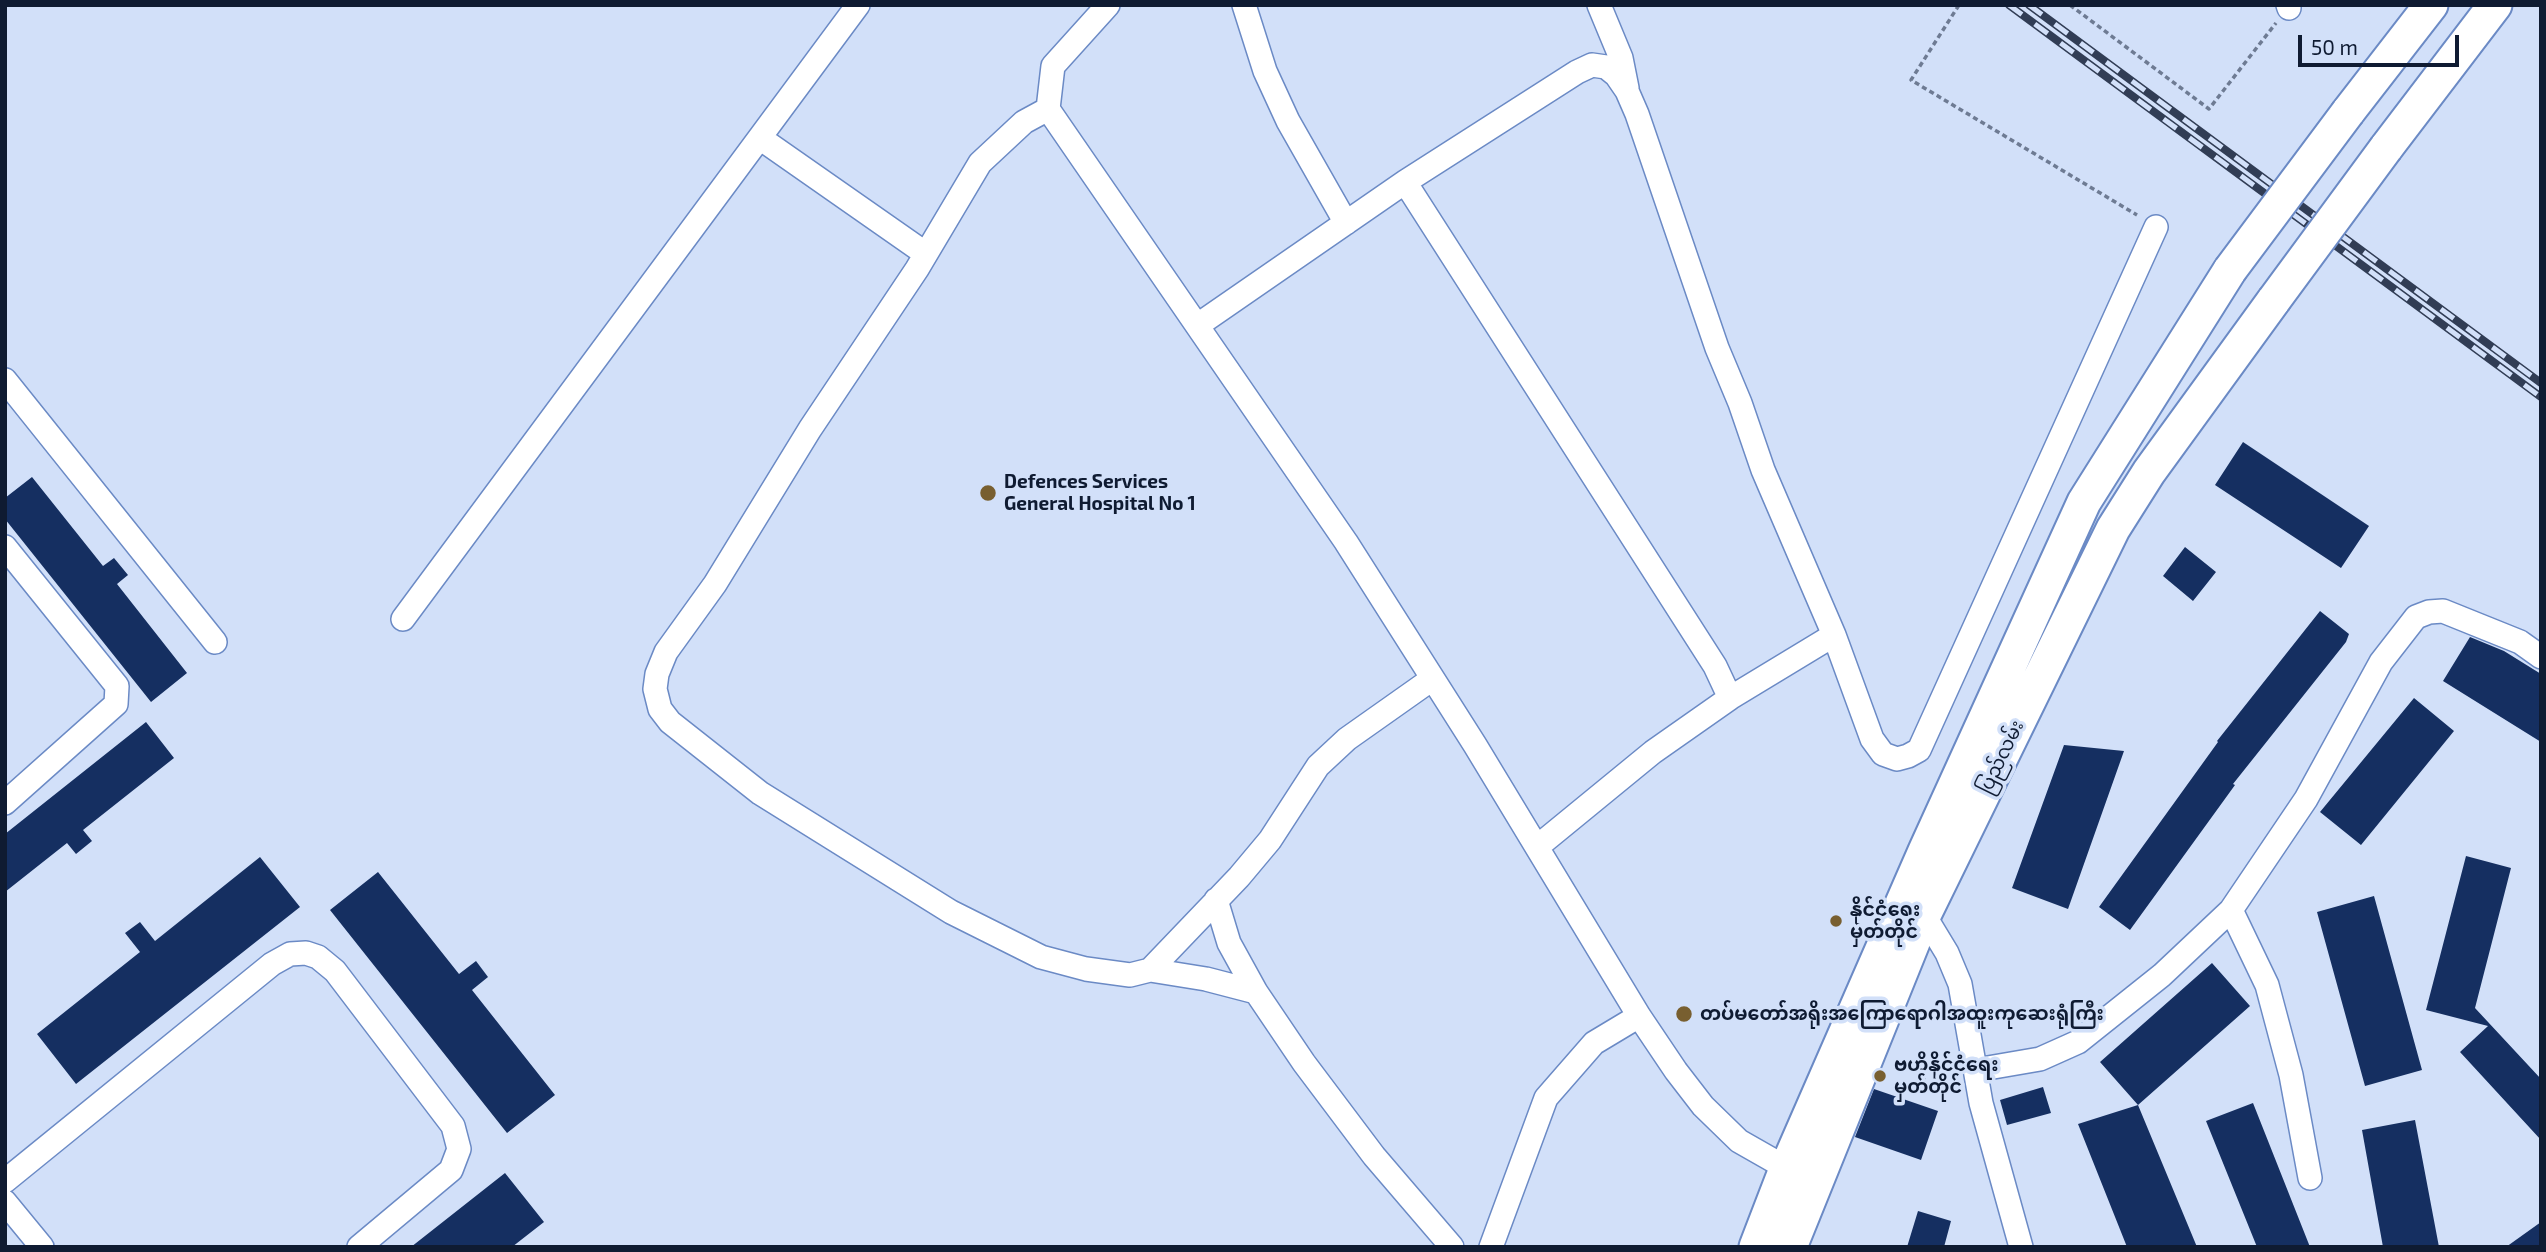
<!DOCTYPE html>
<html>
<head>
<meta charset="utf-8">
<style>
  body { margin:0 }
  #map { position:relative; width:2546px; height:1252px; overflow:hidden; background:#d2e0f9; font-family:"Exo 2",sans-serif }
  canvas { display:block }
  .frame { position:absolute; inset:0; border:7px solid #0f1b32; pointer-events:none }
  .scale { position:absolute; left:2298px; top:35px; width:161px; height:32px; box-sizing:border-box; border:4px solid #0f1b32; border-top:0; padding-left:9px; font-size:21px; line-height:24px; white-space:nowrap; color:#0f1b32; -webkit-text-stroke:5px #d2e0f9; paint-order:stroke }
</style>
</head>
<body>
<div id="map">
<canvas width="2546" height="1252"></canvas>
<div class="frame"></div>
<div class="scale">50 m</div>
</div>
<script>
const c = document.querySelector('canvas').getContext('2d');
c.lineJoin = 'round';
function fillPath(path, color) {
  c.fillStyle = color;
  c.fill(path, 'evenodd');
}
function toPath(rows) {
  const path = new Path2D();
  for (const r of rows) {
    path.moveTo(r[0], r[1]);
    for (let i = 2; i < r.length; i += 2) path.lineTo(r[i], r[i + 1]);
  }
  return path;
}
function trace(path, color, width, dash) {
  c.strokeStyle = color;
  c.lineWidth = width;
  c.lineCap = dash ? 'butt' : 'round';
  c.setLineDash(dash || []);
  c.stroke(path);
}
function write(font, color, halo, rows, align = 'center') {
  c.font = font + ' "Exo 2","Noto Sans Myanmar",sans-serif';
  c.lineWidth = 7;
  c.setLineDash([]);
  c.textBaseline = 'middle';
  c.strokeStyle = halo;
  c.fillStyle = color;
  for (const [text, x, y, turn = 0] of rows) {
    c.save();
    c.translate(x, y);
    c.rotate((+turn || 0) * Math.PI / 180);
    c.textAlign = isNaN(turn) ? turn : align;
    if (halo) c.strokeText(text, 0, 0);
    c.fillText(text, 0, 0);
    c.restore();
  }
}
const building = toPath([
  [2243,442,2369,526,2341,568,2215,485],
  [32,477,103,566,114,558,128,575,117,584,187,673,151,702,5,519,5,498],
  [2185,547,2216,572,2193,601,2163,576],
  [2320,611,2349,634,2346,642,2233,784,2235,785,2130,930,2099,907,2218,742,2217,741],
  [2470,637,2504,651,2541,674,2541,742,2443,681],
  [2414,698,2454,731,2361,845,2320,812],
  [146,722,174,758,83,830,92,841,76,854,67,843,5,892,5,834],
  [2064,745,2124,751,2068,909,2012,888],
  [2466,856,2511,868,2475,1008,2541,1079,2541,1140,2460,1052,2488,1026,2426,1010],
  [260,857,300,907,76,1084,37,1034,140,952,125,933,140,922,155,941],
  [378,872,459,974,476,961,488,977,472,990,555,1095,507,1133,330,910],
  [2374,896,2422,1070,2365,1086,2317,912],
  [2212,963,2250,1006,2138,1105,2100,1062],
  [2043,1087,2051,1113,2007,1125,2000,1100],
  [1874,1089,1938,1111,1921,1160,1855,1137],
  [2253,1103,2310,1247,2257,1247,2206,1121],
  [2138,1105,2197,1247,2127,1247,2078,1124],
  [2415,1120,2439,1247,2383,1247,2362,1130],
  [505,1173,544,1222,512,1247,411,1247],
  [1918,1211,1951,1221,1944,1247,1907,1247],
  [2541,1222,2541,1247,2506,1247]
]);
const path = toPath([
  [1959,5,1911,80,2137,215],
  [2070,5,2209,109,2276,23]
]);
const minor = toPath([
  [1108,5,1053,66,1048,109,1346,542,1475,745,1639,1016,1676,1071,1703,1106,1739,1141,1797,1174],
  [1244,5,1265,71,1288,121,1346,223],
  [1599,5,1621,58,1627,88],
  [2288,5,2289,8],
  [1048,109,1024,122,980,163,917,269,810,429,715,584,666,652,657,674,655,689,660,709,670,722,760,793,951,912,1041,957,1086,969,1130,975,1150,970,1239,877,1270,840,1318,766,1347,739,1432,679],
  [760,138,926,254],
  [1405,182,1715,666,1730,698],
  [1198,325,1405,182,1577,72,1592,65,1606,67,1616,75,1627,91,1637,114,1717,348,1740,403,1763,470,1834,635,1872,739,1883,754,1897,759,1908,756,1919,750,2156,227],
  [5,380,215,642],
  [5,547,117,686,116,704,5,803],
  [403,619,858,5],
  [1537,847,1653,752,1730,698,1834,635],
  [1216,900,1229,943,1256,992,1304,1063,1374,1156,1452,1247],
  [2231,910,2267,985,2291,1075,2310,1178],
  [1916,912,1924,915,1947,953,1960,984,1981,1103,2021,1247],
  [1150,970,1206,979,1256,992],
  [1976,1070,2040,1059,2078,1042,2162,975,2231,910,2306,799,2381,662,2416,617,2429,612,2443,611,2520,642,2541,657],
  [5,1181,272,964,290,954,306,953,318,957,335,971,453,1126,459,1149,451,1170,359,1247],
  [5,1202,42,1247],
  [1491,1247,1546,1098,1594,1043,1639,1016]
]);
const highway = toPath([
  [2348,112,2431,5],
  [2386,148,2495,5],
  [1756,1247,1786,1169,1925,851,2084,502,2230,270],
  [1790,1247,1924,915,2113,529,2149,472,2274,300]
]);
const rail = toPath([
  [2009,5,2541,397],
  [2029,5,2541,383]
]);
const highwayBridge = toPath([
  [2230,270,2348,112],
  [2274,300,2386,148]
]);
const markers = [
  [988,493,9,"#785f30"],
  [1836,921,7,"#785f30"],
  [1684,1014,9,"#785f30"],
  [1880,1076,7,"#785f30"]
];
const poiNames = [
  ["Defences Services",1004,482],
  ["General Hospital No 1",1004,504],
  ["နိုင်ငံရေး",1850,910],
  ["မှတ်တိုင်",1850,932],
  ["တပ်မတော်အရိုးအကြောရောဂါအထူးကုဆေးရုံကြီး",1700,1014],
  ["ဗဟိုနိုင်ငံရေး",1894,1065],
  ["မှတ်တိုင်",1894,1087]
];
const streetNames = [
  ["ပြည်လမ်း",2001,757,-64]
];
fillPath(building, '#152f61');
trace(minor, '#6b8ac5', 26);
trace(highway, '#6b8ac5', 37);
trace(path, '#6e7b93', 3.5, [5, 3.5]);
trace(minor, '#fff', 23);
trace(highway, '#fff', 33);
trace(rail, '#313d55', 8);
trace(rail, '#d2e0f9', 5, [16]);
trace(highwayBridge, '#6b8ac5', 37, []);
trace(highwayBridge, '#fff', 33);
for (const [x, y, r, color] of markers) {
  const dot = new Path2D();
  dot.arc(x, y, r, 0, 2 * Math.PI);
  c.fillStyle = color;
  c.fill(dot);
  trace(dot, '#d2e0f9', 2.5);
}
write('bold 19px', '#0f1b32', '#d2e0f9', poiNames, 'left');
write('19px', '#0f1b32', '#d2e0f9', streetNames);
</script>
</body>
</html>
